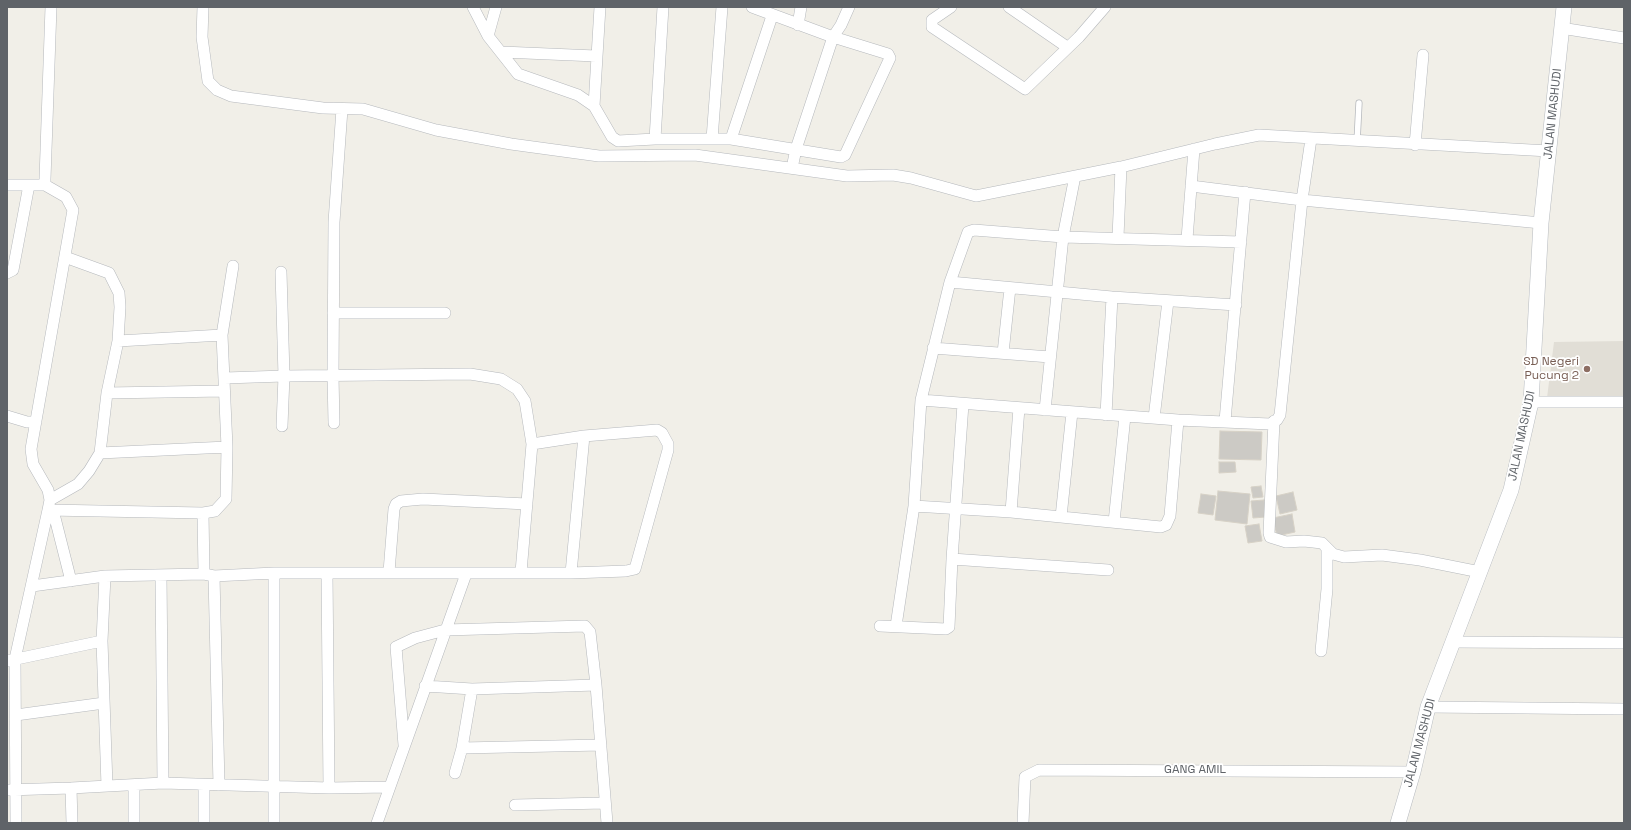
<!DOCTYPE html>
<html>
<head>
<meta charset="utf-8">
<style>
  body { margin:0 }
  #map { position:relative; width:1631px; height:830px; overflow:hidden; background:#f1efe8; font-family:"Space Grotesk",sans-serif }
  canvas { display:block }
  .frame { position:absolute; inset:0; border:8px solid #5f6368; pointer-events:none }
</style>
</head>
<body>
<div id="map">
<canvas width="1631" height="830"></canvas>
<div class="frame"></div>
</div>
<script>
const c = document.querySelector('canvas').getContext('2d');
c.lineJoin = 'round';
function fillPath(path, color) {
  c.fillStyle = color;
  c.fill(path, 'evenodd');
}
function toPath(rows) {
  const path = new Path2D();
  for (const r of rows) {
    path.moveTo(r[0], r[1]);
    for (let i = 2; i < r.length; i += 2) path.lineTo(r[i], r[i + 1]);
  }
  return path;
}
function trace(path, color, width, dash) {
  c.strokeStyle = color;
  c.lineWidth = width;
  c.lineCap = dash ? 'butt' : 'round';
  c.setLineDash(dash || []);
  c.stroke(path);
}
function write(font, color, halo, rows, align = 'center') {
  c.font = font + ' "Space Grotesk",sans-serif';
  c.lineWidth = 3.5;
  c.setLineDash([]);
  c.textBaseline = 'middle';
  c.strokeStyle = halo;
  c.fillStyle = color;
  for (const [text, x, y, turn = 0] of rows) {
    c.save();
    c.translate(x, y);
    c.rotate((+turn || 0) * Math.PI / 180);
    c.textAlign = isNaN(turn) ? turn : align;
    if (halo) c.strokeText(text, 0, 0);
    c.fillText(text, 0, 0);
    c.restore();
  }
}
const education = toPath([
  [1624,341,1624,397,1547,398,1554,342]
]);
const building = toPath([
  [1220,431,1262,432,1261,460,1219,459,1220,431],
  [1219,462,1235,462,1236,472,1219,473,1219,462],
  [1261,486,1263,497,1253,498,1251,487,1261,486],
  [1218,491,1250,494,1247,524,1215,520,1218,491],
  [1293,492,1297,510,1280,514,1276,496,1293,492],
  [1201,494,1216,496,1213,515,1198,513,1201,494],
  [1264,500,1266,517,1253,518,1251,501,1264,500],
  [1292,514,1295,532,1277,536,1273,518,1292,514],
  [1259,524,1262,541,1248,543,1245,526,1259,524]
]);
const lane = toPath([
  [1357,142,1359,103]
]);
const street = toPath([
  [203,7,202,37,208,81,217,90,231,96,323,108,363,109,436,130,511,144,599,156,695,155,847,176,893,175,911,178,976,196,1121,167,1215,144,1259,135,1549,151],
  [473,7,488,36,518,74,578,95,594,106,612,137,618,141,655,139,731,139,841,157,845,155,890,58,888,54,833,37,752,7],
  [951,7,932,20,932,27,1025,89,1079,37,1105,7],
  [1009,7,1067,47],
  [798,25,801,7],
  [1561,28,1624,38],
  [488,36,496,7],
  [502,52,596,56],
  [594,106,600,7],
  [655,139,663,7],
  [712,139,722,7],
  [731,139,772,16],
  [1415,145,1423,55],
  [792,168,796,149,833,37,841,25,849,7],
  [7,185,45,185],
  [1191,186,1302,200,1541,223],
  [1118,237,1121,167],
  [1187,239,1194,149],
  [281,272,284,376,282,426],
  [7,273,13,270,29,185],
  [950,282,1112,297,1236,305],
  [333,313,445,313],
  [118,341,222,335],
  [933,348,1050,357],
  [1003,353,1010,288],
  [225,378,284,376,470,374,501,379,517,389,525,401,532,444,521,572],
  [107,393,224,391],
  [921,400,1178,420,1270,424,1277,420,1280,415,1302,200,1311,139],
  [1531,402,1624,402],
  [1045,410,1063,237,1075,176],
  [1106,415,1112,297],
  [7,416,27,422,36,422],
  [1154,418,1168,301],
  [1225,421,1245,192],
  [1274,421,1269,533,1270,537,1286,542,1304,541,1322,543,1333,554,1344,557,1382,555,1420,560,1480,572],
  [334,423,333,376,334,222,342,109],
  [100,453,227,447],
  [50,500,78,484,89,471,100,453,107,393,118,341,120,307,119,293,109,273,65,257],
  [914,506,1011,512,1161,527,1166,525,1170,516,1178,420],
  [48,510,50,500,48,490,33,464,31,449,73,210,66,197,45,185,45,179,51,7],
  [53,510,71,581],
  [1011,512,1019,408],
  [203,513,204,574],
  [1061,517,1072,412],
  [1114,522,1125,416],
  [952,559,1108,570],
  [389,572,394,509,396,504,401,501,423,499,527,504],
  [274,573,274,823],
  [327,573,329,788],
  [571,573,584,436],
  [161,575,163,783],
  [105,576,102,641,107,786],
  [214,576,219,785],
  [32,586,105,576,204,574,214,576,274,573,571,573,626,571,635,569,668,450,668,444,662,433,657,430,584,436,532,444],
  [880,626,946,629,949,627,952,559,963,404],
  [896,626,914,506,921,400,950,282,968,232,974,230,1063,237,1241,242],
  [1452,642,1624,643],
  [1321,651,1327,589,1327,548],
  [7,661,102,641],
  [425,686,472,689,596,685,607,823],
  [1428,707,1624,709],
  [16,715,104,703],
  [404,745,396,647,415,638,445,630,585,626,590,632,596,685],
  [462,748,601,745],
  [455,773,462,748,472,689],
  [204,785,204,823],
  [134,786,134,823],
  [71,788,72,823],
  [7,790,71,788,163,783,329,788,388,787],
  [515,805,605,803],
  [16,823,15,659,48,510,203,513,215,511,226,499,227,447,222,335,233,266],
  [377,823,466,574],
  [1023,823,1025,777,1039,770,1413,772]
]);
const secondary = toPath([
  [1398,823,1413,772,1428,707,1511,490,1531,402,1541,223,1564,7]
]);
const markers = [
  [1587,369,4,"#8d6e63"]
];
const streetNames = [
  ["JALAN MASHUDI",1553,114,-84],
  ["JALAN MASHUDI",1522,436,-78],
  ["JALAN MASHUDI",1420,743,-75],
  ["GANG AMIL",1195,770]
];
const educationNames = [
  ["SD Negeri",1579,362],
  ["Pucung 2",1579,376]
];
fillPath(education, '#e1ded6');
fillPath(building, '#cccac5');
trace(building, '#d6d1c6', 1);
trace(lane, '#b5b8bc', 7);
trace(street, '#b5b8bc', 12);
trace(secondary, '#b6babf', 16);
trace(lane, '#fff', 5.5);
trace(street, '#fff', 11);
trace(secondary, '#fff', 15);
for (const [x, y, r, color] of markers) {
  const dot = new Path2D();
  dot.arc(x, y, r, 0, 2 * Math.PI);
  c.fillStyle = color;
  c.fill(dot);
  trace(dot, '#fff', 1.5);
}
write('12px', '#5f6368', '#fff', streetNames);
write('12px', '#785e54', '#fff', educationNames, 'right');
</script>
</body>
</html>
